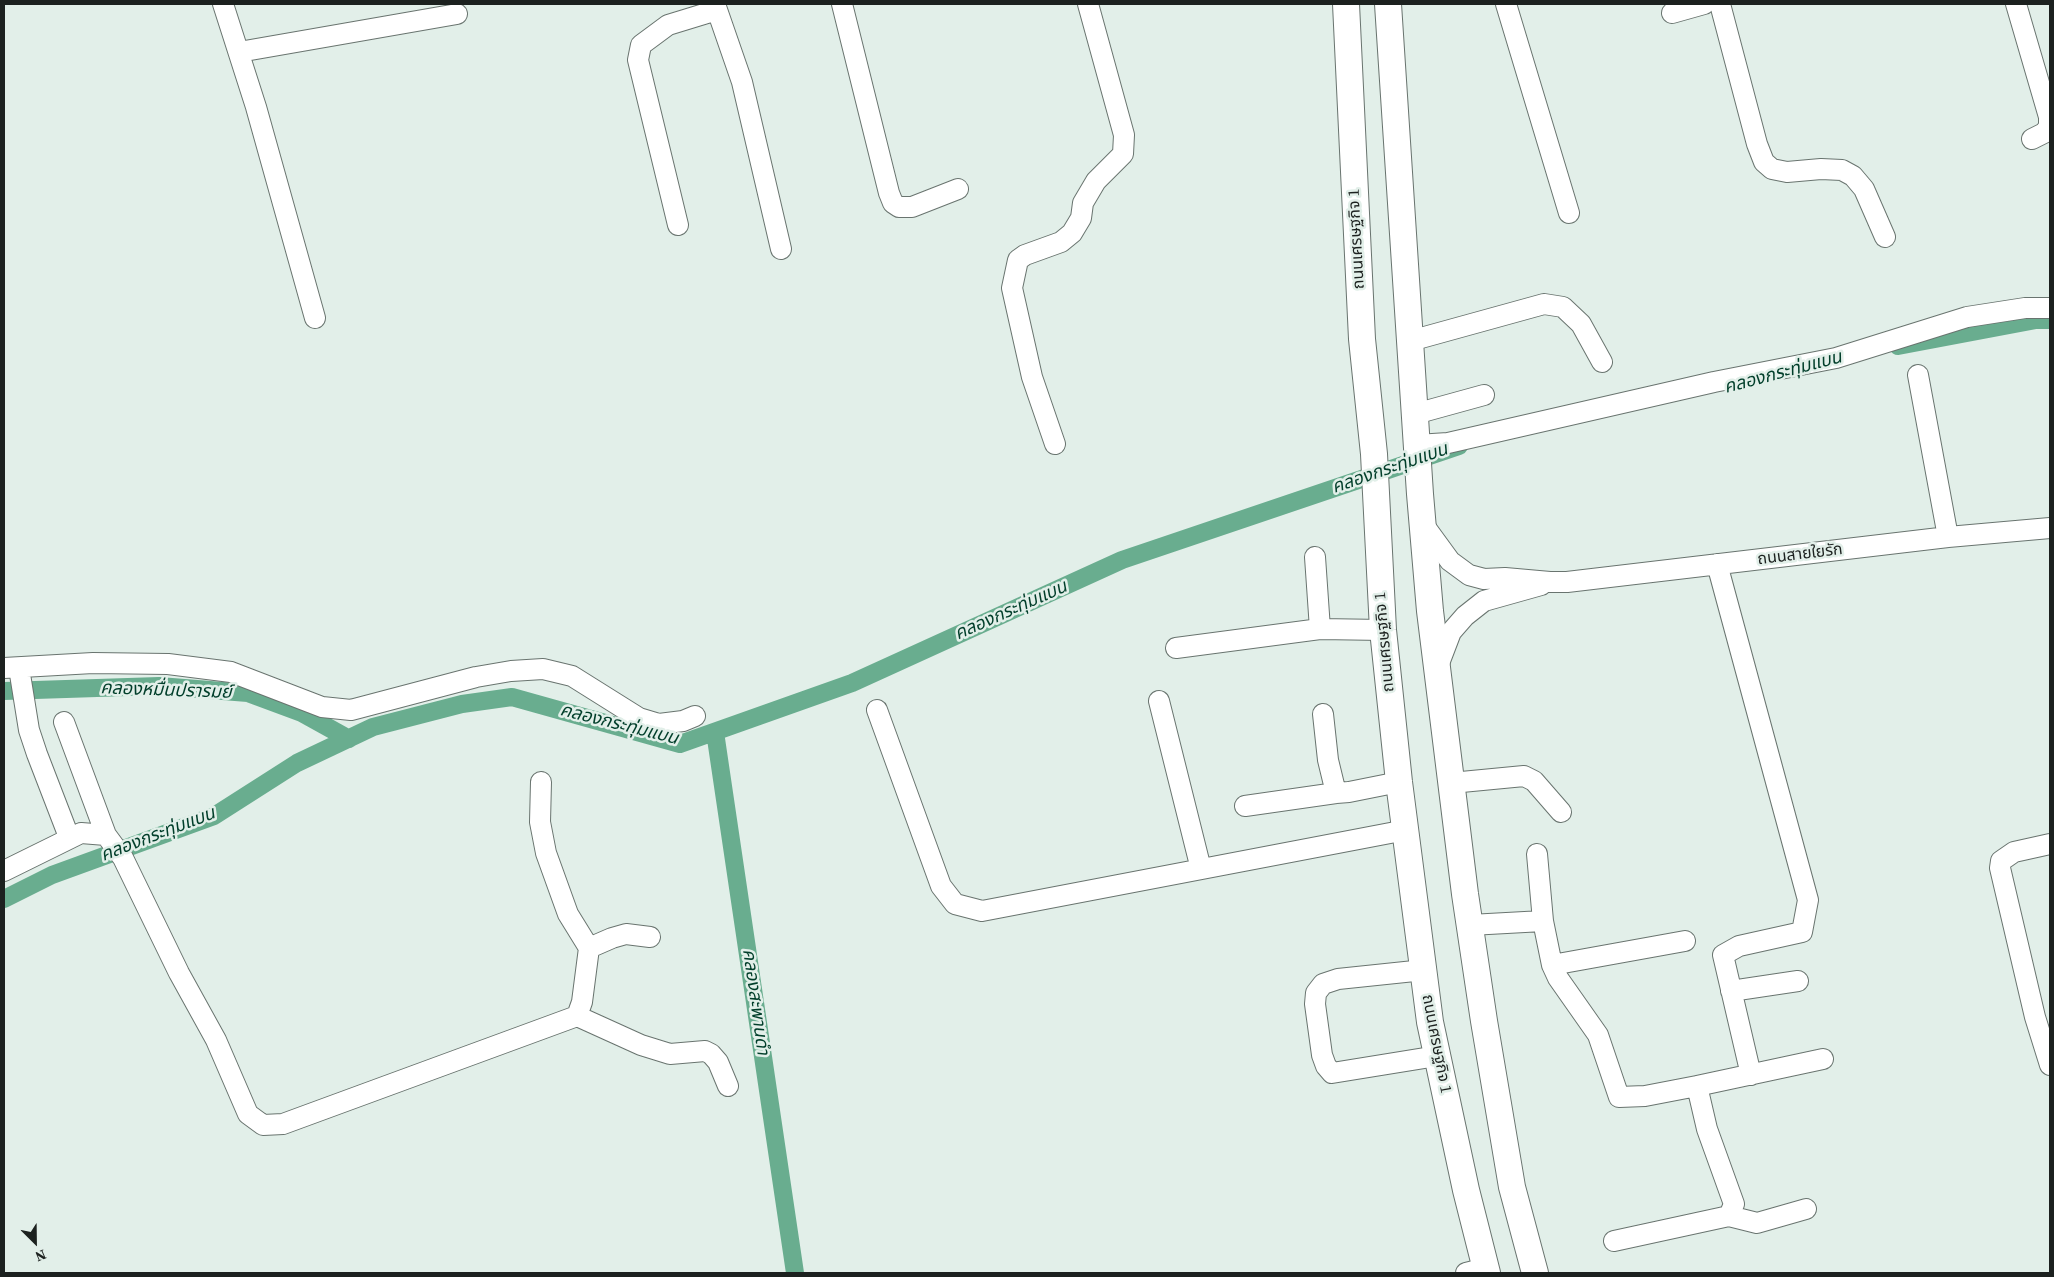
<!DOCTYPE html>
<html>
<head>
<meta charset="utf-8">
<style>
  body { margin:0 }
  #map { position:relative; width:2054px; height:1277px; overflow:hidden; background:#e2efe9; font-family:"Source Serif 4",serif }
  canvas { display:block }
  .frame { position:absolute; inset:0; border:5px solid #1c211f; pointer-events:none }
  .north { position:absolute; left:10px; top:1217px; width:50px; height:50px; -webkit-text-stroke:4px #e2efe9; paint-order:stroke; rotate:157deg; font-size:14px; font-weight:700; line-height:20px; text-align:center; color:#1c211f }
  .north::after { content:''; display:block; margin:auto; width:18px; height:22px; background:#1c211f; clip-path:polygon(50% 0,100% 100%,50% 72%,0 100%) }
</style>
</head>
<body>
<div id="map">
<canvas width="2054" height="1277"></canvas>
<div class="frame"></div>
<div class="north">N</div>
</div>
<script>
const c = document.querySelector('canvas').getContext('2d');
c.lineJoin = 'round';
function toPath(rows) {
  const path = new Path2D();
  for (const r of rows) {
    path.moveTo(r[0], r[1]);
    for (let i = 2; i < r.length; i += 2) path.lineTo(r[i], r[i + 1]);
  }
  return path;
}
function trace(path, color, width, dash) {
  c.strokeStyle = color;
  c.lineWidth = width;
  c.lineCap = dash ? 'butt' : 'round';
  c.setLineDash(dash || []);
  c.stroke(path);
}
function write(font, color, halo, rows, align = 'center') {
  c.font = font + ' "Source Serif 4","Noto Sans Thai",serif';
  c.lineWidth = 5;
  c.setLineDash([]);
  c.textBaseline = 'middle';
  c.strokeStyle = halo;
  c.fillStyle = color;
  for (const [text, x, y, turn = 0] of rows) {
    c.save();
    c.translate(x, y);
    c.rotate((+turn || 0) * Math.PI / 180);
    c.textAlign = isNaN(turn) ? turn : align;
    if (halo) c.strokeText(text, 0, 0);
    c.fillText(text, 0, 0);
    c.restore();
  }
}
const canal = toPath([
  [1898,346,2036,320,2050,320],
  [4,691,159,686,248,693,302,713,349,739],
  [715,732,795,1273],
  [4,899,52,875,214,816,297,763,373,727,462,704,512,697,680,744,852,683,1122,560,1459,446]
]);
const minor = toPath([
  [223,4,256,107,315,318],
  [715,4,742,82,781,249],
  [842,4,889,193,893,203,899,207,912,207,958,189],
  [1506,4,1569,213],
  [1720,4,1757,144,1764,162,1772,169,1787,172,1821,169,1842,170,1853,176,1864,189,1885,237],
  [2016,4,2049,117,2049,127,2044,133,2032,139],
  [1672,13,1704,4],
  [239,52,457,14],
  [678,225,638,60,641,45,668,25,717,10],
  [1410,341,1544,304,1563,307,1581,324,1602,362],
  [1918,375,1948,537],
  [1415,414,1484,395],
  [1055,444,1032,377,1012,288,1018,260,1025,255,1061,242,1072,233,1081,218,1083,203,1096,181,1123,154,1124,135,1088,4],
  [1417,445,1448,443,1714,382,1836,358,1967,317,2025,308,2050,308],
  [1423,524,1450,561,1469,575,1484,579,1505,578,1550,582,1567,582,1948,537,2050,528],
  [1315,557,1320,629],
  [1717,564,1808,900,1802,932,1739,946,1723,955,1751,1075],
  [1176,648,1320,629,1383,630],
  [1438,666,1451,632,1465,616,1484,601,1541,585],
  [4,668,93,663,168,664,231,672,322,707,351,710,476,677,511,671,543,669,572,676,639,718,659,724,683,721,695,716],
  [19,668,29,730,37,754,69,837],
  [1159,701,1201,869],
  [877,710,941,886,955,904,982,911,1406,830],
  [1323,714,1328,760,1336,793,1349,792,1399,782],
  [64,722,106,835],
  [541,782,540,822,546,853,568,914,589,948],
  [1451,783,1524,776,1534,781,1561,812],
  [1245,806,1336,793],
  [2050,844,2014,852,2001,861,2000,868,2035,1017,2050,1065],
  [1537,854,1543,921],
  [4,871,81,833,106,835,123,858,179,973,216,1040,248,1114,263,1125,283,1124,577,1016,641,1045,670,1054,705,1051,711,1054,718,1062,728,1086],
  [1470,925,1543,921,1552,965,1558,978,1598,1035,1619,1097,1645,1096,1697,1086,1707,1129,1734,1204,1729,1216,1614,1241],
  [1552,965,1685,941],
  [1424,970,1338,979,1323,984,1316,993,1315,1004,1322,1055,1326,1066,1332,1073,1437,1056],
  [1731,991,1798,981],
  [577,1016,582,1002,589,948,612,938,626,934,650,937],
  [1697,1086,1823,1059],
  [1729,1216,1757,1223,1806,1209],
  [1466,1273,1486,1268]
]);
const major = toPath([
  [1346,4,1362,339,1374,454,1383,630,1399,782,1430,1022,1466,1190,1487,1273],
  [1388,4,1420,494,1430,611,1465,894,1484,1021,1512,1187,1535,1273]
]);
const streetNames = [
  ["ถนนเศรษฐกิจ 1",1357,239,-93],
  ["ถนนสายใยรัก",1800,555,-7],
  ["ถนนเศรษฐกิจ 1",1385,642,-95],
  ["ถนนเศรษฐกิจ 1",1436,1044,79]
];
const waterNames = [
  ["คลองกระทุ่มแบน",1783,373,-15],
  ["คลองกระทุ่มแบน",1390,469,-19],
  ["คลองกระทุ่มแบน",1011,611,-24],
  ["คลองหมื่นปรารมย์",166,691,2],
  ["คลองกระทุ่มแบน",619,725,14],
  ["คลองกระทุ่มแบน",158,835,-21],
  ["คลองสะพานดำ",755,1002,82]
];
trace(canal, '#69ad8f', 18);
trace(minor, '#69746f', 22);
trace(major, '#69746f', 28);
trace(minor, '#fff', 20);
trace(major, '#fff', 26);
write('16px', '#1c211f', '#e2efe9', streetNames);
write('italic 18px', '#013e2a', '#e2efe9', waterNames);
</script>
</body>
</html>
